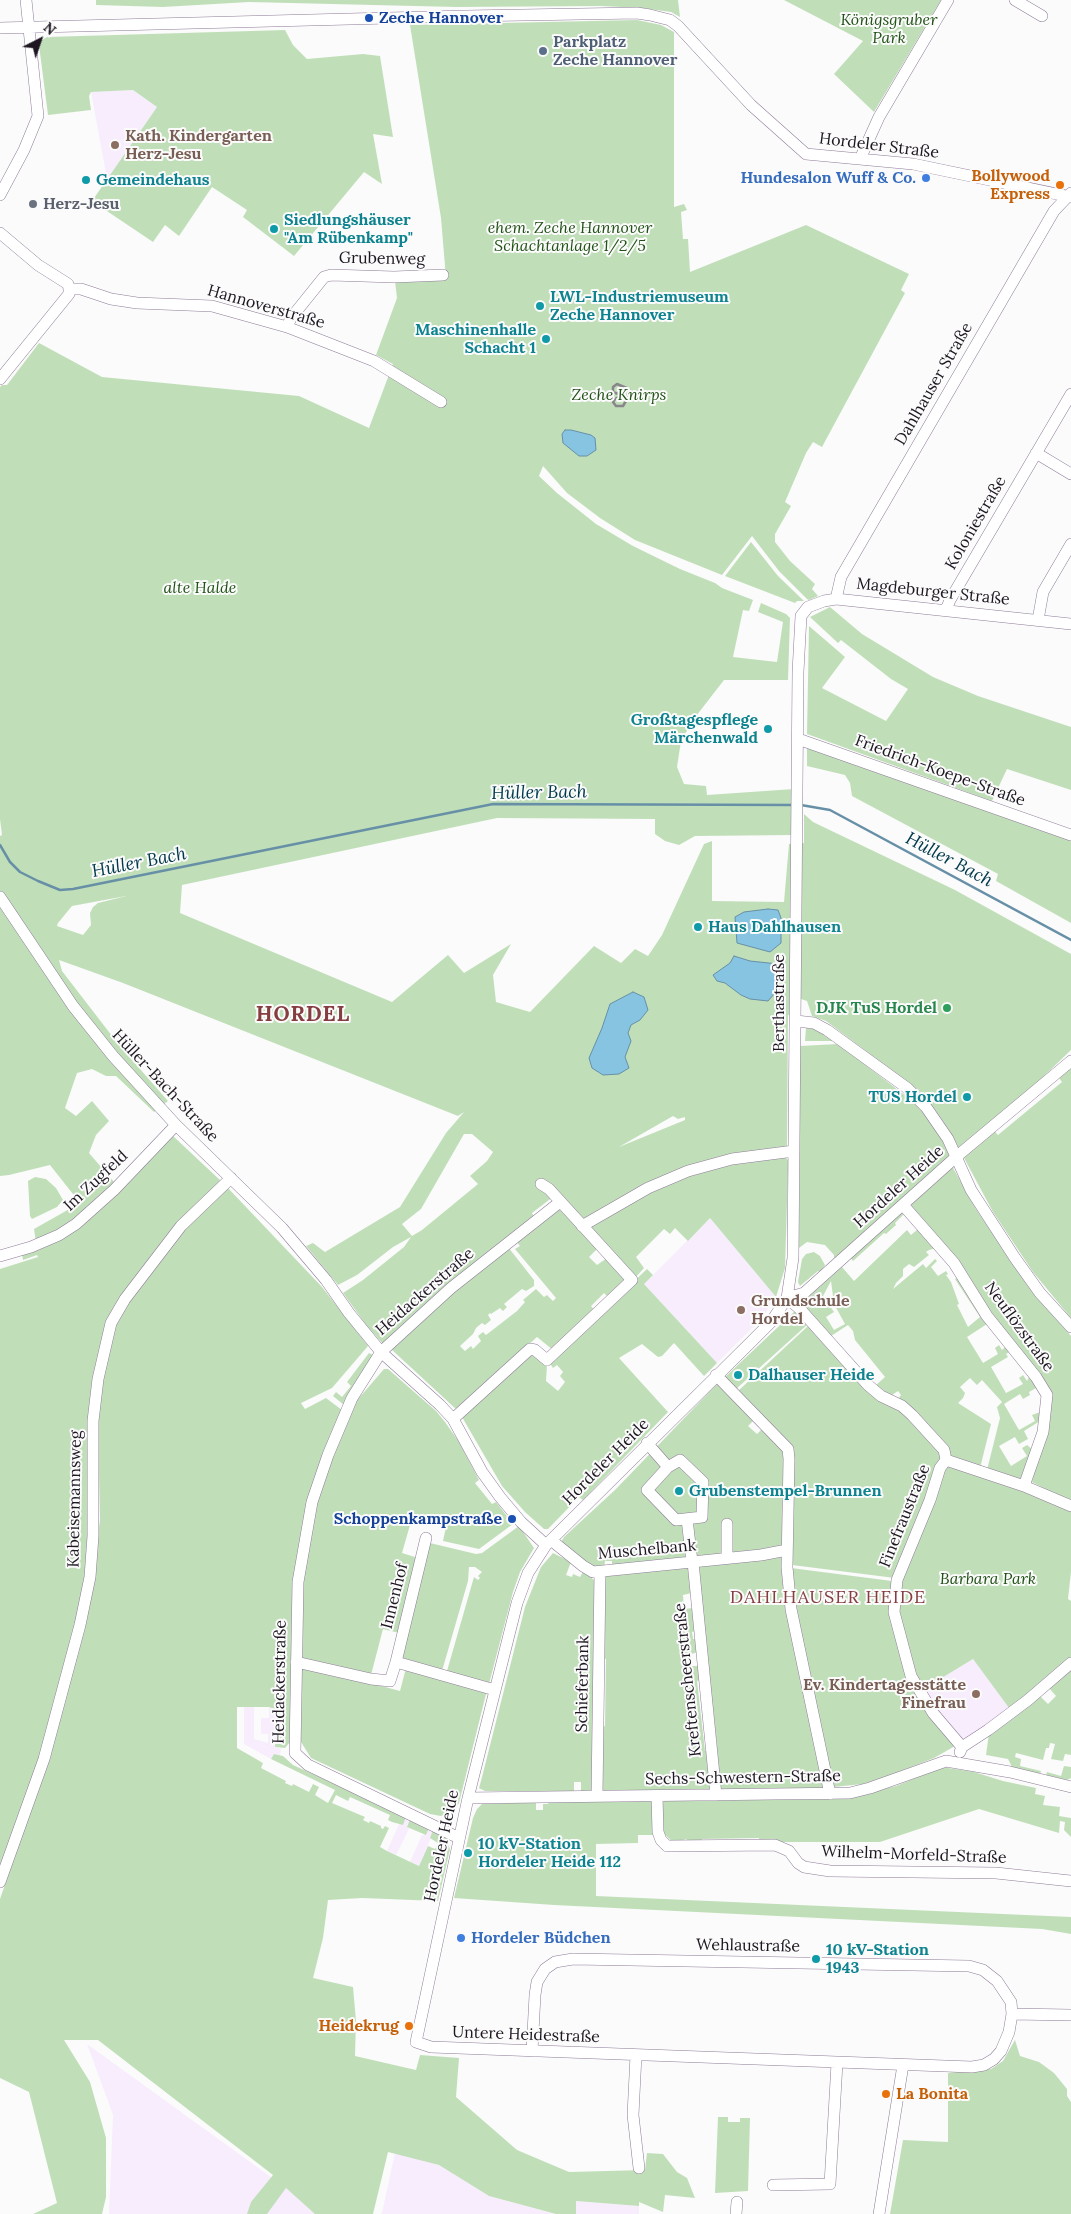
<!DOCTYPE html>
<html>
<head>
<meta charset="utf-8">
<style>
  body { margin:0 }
  #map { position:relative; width:1071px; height:2214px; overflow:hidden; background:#fbfbfb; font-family:Lora,serif }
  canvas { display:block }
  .north { position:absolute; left:15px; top:15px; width:50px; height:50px; -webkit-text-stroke:4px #fbfbfb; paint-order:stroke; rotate:41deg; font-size:14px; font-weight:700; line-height:20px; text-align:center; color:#1d1621 }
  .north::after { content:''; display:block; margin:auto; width:18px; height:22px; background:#1d1621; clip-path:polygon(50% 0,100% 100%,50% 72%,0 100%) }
</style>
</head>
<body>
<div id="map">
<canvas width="1071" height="2214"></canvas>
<div class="north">N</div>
</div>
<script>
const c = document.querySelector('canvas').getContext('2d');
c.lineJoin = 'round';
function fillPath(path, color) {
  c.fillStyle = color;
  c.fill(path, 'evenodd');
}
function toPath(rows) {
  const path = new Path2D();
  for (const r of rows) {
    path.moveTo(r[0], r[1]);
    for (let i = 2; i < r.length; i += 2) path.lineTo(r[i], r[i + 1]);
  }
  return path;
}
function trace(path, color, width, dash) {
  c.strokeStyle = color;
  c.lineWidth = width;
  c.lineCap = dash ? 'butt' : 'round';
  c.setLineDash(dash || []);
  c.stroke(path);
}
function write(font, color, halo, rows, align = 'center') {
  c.font = font + ' Lora,serif';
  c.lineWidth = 4;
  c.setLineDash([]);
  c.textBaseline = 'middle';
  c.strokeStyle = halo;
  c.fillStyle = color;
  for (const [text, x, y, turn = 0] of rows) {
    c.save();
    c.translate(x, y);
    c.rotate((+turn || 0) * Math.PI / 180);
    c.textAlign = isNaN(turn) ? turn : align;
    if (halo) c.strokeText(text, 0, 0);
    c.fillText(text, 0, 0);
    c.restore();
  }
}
const built = toPath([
  [133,90,157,107,107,179,91,92],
  [710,1218,776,1297,761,1319,717,1363,644,1284],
  [973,1659,1010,1709,968,1741,960,1741,922,1690],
  [244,1706,254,1707,254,1739,268,1743,268,1734,261,1734,261,1718,269,1718,269,1707,277,1710,275,1747,281,1749,280,1755,274,1754,271,1759,244,1744],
  [408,1813,412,1815,407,1825,409,1829,396,1855,387,1851,399,1824,403,1824],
  [436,1826,419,1866,410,1862,422,1835,426,1835,429,1828],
  [87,2044,322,2214,109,2214,113,2115],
  [395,2153,439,2165,489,2196,555,2214,380,2214,382,2213],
  [576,2201,639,2206,639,2214,576,2214]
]);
const green = toPath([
  [96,0,678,0,680,17,671,12,642,8,601,6,456,7,249,2,163,7,96,5],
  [784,0,941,0,874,112,834,74,863,41],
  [637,20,661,25,674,32,674,207,684,204,687,210,681,212,683,239,688,239,690,272,806,225,909,274,901,290,905,293,822,447,813,442,806,453,785,502,791,506,775,534,775,542,790,561,815,584,812,589,818,596,809,600,807,599,779,571,752,536,722,575,635,540,600,518,567,493,543,466,539,476,557,493,596,524,633,546,680,569,715,583,722,588,753,600,749,611,743,610,733,657,777,662,783,622,758,612,761,603,786,614,790,618,788,680,724,680,693,720,681,741,677,767,684,784,706,786,707,795,794,789,794,835,695,836,679,845,665,841,655,834,655,819,497,818,182,885,180,913,392,1002,448,955,464,973,511,944,493,975,496,1002,530,1012,594,946,621,963,635,949,648,956,662,935,704,844,712,841,712,901,784,902,789,844,804,843,804,814,813,822,955,890,1071,954,1071,1050,991,1127,998,1135,1062,1082,1056,1074,1071,1061,1071,1318,1033,1272,993,1212,949,1130,929,1101,919,1091,826,1021,812,1016,807,1001,798,998,795,1015,788,1015,787,1148,733,1156,583,1220,558,1193,532,1213,534,1217,384,1345,367,1326,343,1293,363,1280,404,1247,411,1237,393,1247,357,1275,338,1285,306,1246,313,1243,325,1252,400,1207,446,1133,464,1112,458,1116,123,983,59,960,62,971,119,1045,168,1101,154,1112,116,1076,106,1076,92,1069,77,1073,65,1108,76,1116,92,1101,109,1121,96,1135,89,1153,121,1190,173,1136,221,1181,127,1292,94,1372,91,1398,89,1543,77,1629,32,1780,0,1868,0,1269,38,1257,37,1255,23,1260,22,1254,37,1249,34,1229,80,1203,50,1165,9,1175,0,1176,0,836,2,835,0,819,0,387,2,385,7,385,39,343,102,377,299,396,369,428,393,364,376,355,397,298,395,281,446,278,441,218,410,25],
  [126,896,98,903,93,907,90,913,91,925,83,935,57,926,58,923,72,906],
  [673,1116,678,1119,685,1117,685,1120,619,1147],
  [464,1134,472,1134,493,1152,487,1161,470,1176,478,1184,422,1230,412,1236,402,1224,421,1209],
  [285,30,293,45,307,59,363,54,380,56,393,137,373,134,382,184,364,172,294,256,243,217,247,210,212,187,179,236,165,225,153,242,92,201,157,107,133,90,91,92,89,96,91,110,48,115,39,45,42,40,47,37],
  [751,542,778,576,804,601,797,601,795,603,725,576],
  [830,607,862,634,933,677,978,696,1071,727,1071,790,1007,769,992,801,807,734,809,626,845,657,822,688,886,721,908,689,891,679,841,640,838,643,810,617],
  [807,746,1071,840,1071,923,996,881,998,874,852,796,850,783,845,775,807,766],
  [806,1028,814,1029,837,1041,805,1041],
  [838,1044,919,1106,945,1144,950,1158,834,1262,834,1255,825,1245,807,1242,799,1248,800,1046],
  [785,1157,788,1160,788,1170,785,1268,776,1297,710,1218,688,1241,675,1228,670,1234,664,1229,636,1257,644,1268,635,1278,588,1227,650,1192,682,1177,725,1164],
  [952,1166,976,1209,1028,1286,1071,1336,1071,1502,1032,1482,1051,1392,1049,1388,911,1207,912,1203],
  [35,1177,46,1179,56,1188,63,1200,57,1207,32,1219,30,1216,28,1181],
  [227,1187,322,1287,368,1346,332,1388,301,1403,305,1409,326,1398,342,1410,309,1501,290,1742,285,1748,275,1747,277,1710,269,1707,237,1707,237,1748,263,1763,261,1768,286,1781,285,1783,292,1786,293,1784,309,1792,313,1784,319,1787,315,1795,328,1803,335,1790,271,1759,274,1754,283,1756,293,1765,406,1817,403,1825,392,1822,388,1820,390,1815,350,1797,348,1801,336,1795,332,1803,365,1817,363,1820,369,1823,370,1821,381,1826,381,1828,383,1829,385,1826,389,1828,380,1847,387,1851,419,1866,428,1846,435,1849,438,1843,430,1838,433,1830,446,1838,450,1849,438,1901,362,1898,328,1900,323,1938,313,1978,353,1987,356,2021,355,2056,416,2070,420,2055,459,2058,456,2097,517,2150,569,2172,645,2170,647,2153,663,2154,677,2172,687,2178,695,2198,665,2195,663,2212,639,2202,639,2206,576,2201,576,2214,556,2214,489,2196,439,2165,388,2152,373,2214,315,2214,286,2188,267,2214,247,2214,251,2202,273,2175,98,2040,64,2040,90,2082,106,2138,106,2197,102,2214,33,2214,57,2203,29,2092,0,2078,0,1899,49,1758,87,1620,100,1520,98,1429,103,1365,113,1330,130,1298,190,1222],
  [559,1209,598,1248,589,1257,597,1265,607,1258,626,1280,610,1299,604,1293,591,1306,595,1311,553,1350,537,1337,457,1410,391,1349,416,1324,508,1247,534,1280,534,1286,526,1291,522,1289,504,1304,507,1307,503,1311,500,1308,491,1314,490,1313,488,1315,491,1320,485,1325,482,1323,476,1328,473,1334,460,1346,465,1351,471,1346,473,1349,481,1341,478,1336,483,1332,486,1335,517,1311,525,1302,523,1300,536,1289,544,1297,547,1295,553,1301,556,1298,515,1249,520,1246,516,1241],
  [899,1213,904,1214,895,1223,896,1225,886,1234,884,1233,853,1261,850,1257],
  [918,1229,936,1248,929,1250,926,1252,929,1255,914,1267,909,1264,903,1269,903,1276,896,1283,893,1289,923,1264,926,1268,935,1259,937,1261,931,1267,938,1276,946,1271,948,1274,946,1275,951,1282,959,1304,957,1305,968,1327,980,1317,955,1279,959,1277,987,1324,967,1337,983,1363,998,1354,995,1348,999,1345,1002,1350,1007,1345,1011,1351,1006,1354,1008,1357,991,1367,1006,1393,1023,1384,1019,1378,1023,1375,1027,1381,1030,1375,1038,1387,1029,1392,1030,1395,1023,1399,1020,1394,1004,1404,1019,1430,1035,1421,1032,1415,1040,1412,1040,1421,1024,1431,1028,1439,1019,1444,1015,1437,999,1446,1011,1466,1027,1456,1022,1448,1027,1445,1033,1450,1020,1480,987,1470,1000,1418,997,1407,1002,1402,982,1380,977,1385,970,1378,960,1387,965,1393,963,1398,958,1403,991,1424,980,1468,949,1457,898,1399,901,1395,898,1391,892,1395,875,1386,885,1377,855,1340,853,1331,848,1325,831,1336,803,1305,804,1301,842,1267,854,1281,907,1230,911,1235],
  [831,1281,834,1304,845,1324,834,1330,826,1317,834,1312,823,1296],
  [814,1252,820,1256,825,1265,820,1272,818,1271,800,1286,798,1282,802,1259,806,1254],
  [647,1269,653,1275,644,1284,717,1363,704,1376,674,1343,662,1356,658,1357,642,1344,619,1358,668,1412,583,1500,579,1497,548,1529,544,1529,525,1512,502,1486,462,1417,529,1353,547,1365,546,1381,558,1391,565,1382,560,1376,563,1372,557,1365,553,1368,549,1362],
  [796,1310,808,1324,735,1390,724,1378],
  [808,1326,902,1410,938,1449,941,1459,895,1578,792,1565,793,1453,738,1391],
  [369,1353,373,1355,344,1405,333,1396,336,1392,342,1397,351,1386,347,1382],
  [384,1369,388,1369,436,1411,445,1422,459,1442,479,1480,475,1483,492,1504,496,1502,513,1524,479,1549,443,1541,446,1527,412,1518,402,1553,418,1558,399,1633,383,1629,371,1675,302,1658,301,1596,316,1508,335,1447,353,1405],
  [720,1381,755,1419,748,1426,757,1434,763,1428,784,1450,782,1546,723,1555,612,1567,612,1561,605,1561,604,1569,592,1569,560,1544,564,1537,615,1490],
  [949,1466,1024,1490,1071,1509,1071,1572,1068,1599,1071,1601,1071,1661,1012,1712,973,1659,922,1690,917,1679,898,1613,898,1592,943,1470],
  [519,1526,534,1548,520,1572,513,1592,489,1684,447,1671,474,1577,478,1580,480,1578,478,1576,482,1572,475,1567,469,1567,468,1581,442,1671,401,1660,430,1543,476,1554,482,1553],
  [553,1553,571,1562,566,1575,572,1577,573,1574,580,1577,583,1572,597,1582,593,1790,581,1791,581,1782,574,1782,574,1791,485,1791,479,1788,481,1781,525,1607,541,1567],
  [782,1556,824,1788,718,1790,717,1745,696,1565],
  [689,1565,692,1593,683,1595,684,1609,694,1608,696,1631,692,1632,693,1639,696,1639,698,1652,688,1655,689,1660,689,1666,698,1666,700,1680,697,1681,705,1751,708,1751,712,1789,600,1791,601,1727,605,1726,606,1659,603,1658,605,1576],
  [791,1568,892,1581,897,1638,955,1746,934,1758,878,1780,863,1784,833,1787,795,1610],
  [302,1668,329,1672,400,1691,406,1668,487,1690,459,1803,454,1811,441,1816,430,1814,311,1758,301,1742,300,1716],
  [1071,1669,1071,1755,1065,1754,1063,1761,1051,1759,1055,1744,1050,1743,1049,1748,1046,1748,1043,1760,1016,1753,1015,1757,1021,1759,1020,1766,1041,1771,1040,1774,1012,1767,1008,1759,986,1755,989,1733,1040,1696,1048,1704,1056,1696,1049,1688],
  [1064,1766,1071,1767,1071,1778,1067,1780,1046,1775,1047,1772,1061,1776],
  [942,1767,974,1772,1003,1781,1036,1788,1035,1794,1045,1796,1043,1805,1060,1807,1059,1816,1071,1818,1071,1837,1064,1830,1065,1822,1060,1821,1059,1833,979,1809,880,1842,759,1842,759,1838,702,1839,702,1843,687,1843,687,1839,673,1842,663,1833,662,1804,664,1801,842,1799,896,1786],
  [652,1801,653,1835,638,1835,638,1843,596,1844,596,1896,1071,1917,1071,1934,1042,1929,554,1905,454,1898,473,1818,477,1809,482,1804,536,1802,536,1810,543,1810,543,1804,548,1804,549,1802],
  [410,1819,429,1828,426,1835,407,1827],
  [1015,2040,1020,2056,1039,2062,1054,2073,1067,2089,1067,2096,1071,2102,1071,2214,890,2214,903,2140,948,2142,948,2073,991,2069,1003,2061],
  [718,2117,728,2117,728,2122,740,2122,740,2118,750,2118,748,2191,715,2193]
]);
const water = toPath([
  [565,430,571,430,591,435,595,438,596,450,587,456,579,456,563,443,562,434,565,430],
  [768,909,778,910,781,918,781,943,770,952,737,943,735,917,744,912,768,909],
  [734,956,750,961,778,964,779,971,777,986,774,994,768,1001,750,999,741,995,725,983,717,981,713,975,730,963,734,956],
  [633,992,644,997,648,1010,640,1020,631,1025,628,1033,631,1041,625,1057,629,1068,619,1074,603,1075,592,1068,589,1058,602,1028,610,1004,633,992]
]);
const stream = toPath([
  [801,805,830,810,1071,940],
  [0,845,10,862,20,872,38,881,60,890,73,889,493,804,793,805]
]);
const minor = toPath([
  [1015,0,1042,16],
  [0,28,466,16,637,13,650,15,670,20,678,26,751,105,806,154,913,164,1071,197],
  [860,159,879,117,948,0],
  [0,195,24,150,38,116,26,0],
  [0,233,38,265,68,284,69,289],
  [69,289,81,289,111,299,137,303,212,306,287,327,374,361,441,402],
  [287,327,291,318,324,277,331,275,394,277,443,275],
  [0,379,69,294,69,289],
  [1036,453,1071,474],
  [836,599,841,577,1054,211,1071,193],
  [946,610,950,600,1071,394],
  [1038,620,1043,592,1071,544],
  [1071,624,836,599,824,601,808,607,801,616,798,672,793,1258,787,1298,771,1322,752,1341,546,1545,528,1573,517,1603,468,1798,416,2042,431,2047,972,2067,984,2065,994,2059,1001,2051,1009,2032,1012,2014,1071,2015],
  [798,739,1071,835],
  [0,897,73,1006,113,1056,176,1125,282,1228,326,1280,349,1313,381,1352,440,1405,453,1419,482,1472,500,1497,521,1522,546,1545],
  [796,1021,814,1023,827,1030,907,1088,926,1107,948,1139,971,1190,1015,1258,1040,1293,1071,1327],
  [903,1205,954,1263,987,1316,1036,1377,1047,1395,1043,1432,1024,1486],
  [582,1226,648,1188,688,1171,732,1159,794,1151],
  [0,1256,31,1247,59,1235,76,1224,114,1190,176,1125],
  [787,1298,804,1293,956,1157,1071,1061],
  [787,1298,800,1309,868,1385,881,1396,902,1406,912,1415,944,1450,946,1460,1024,1486,1071,1506],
  [716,1375,788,1449,789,1459,787,1567,791,1609,830,1794],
  [453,1419,530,1349,535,1350,547,1360,632,1280,549,1189,541,1184],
  [647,1443,668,1467],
  [680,1460,703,1482,702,1517,676,1520,647,1490,668,1467,680,1460],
  [946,1460,940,1468,930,1500,897,1580,894,1612,911,1676,933,1713,962,1747],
  [687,1519,692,1562],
  [551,1540,583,1566,593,1572,761,1555,787,1550],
  [727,1558,727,1524],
  [693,1562,716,1795],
  [296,1662,371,1679,390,1681,396,1662,495,1690],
  [396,1662,426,1538],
  [960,1752,962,1747,988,1730,1028,1700,1071,1663],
  [597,1796,600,1572],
  [657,1796,658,1832,661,1840,667,1846,775,1845,789,1851,798,1863,804,1867,830,1871,996,1873,1071,1881],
  [468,1798,850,1793,870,1788,946,1761,1010,1772,1071,1787],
  [459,1838,308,1765,295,1753,298,1582,312,1502,328,1455,352,1398,381,1352,451,1288,560,1202],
  [0,1882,44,1759,80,1625,90,1577,93,1536,93,1421,98,1379,111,1323,125,1299,181,1226,231,1178],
  [532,2051,535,1995,537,1982,545,1969,555,1962,573,1959,969,1966,983,1970,997,1981,1011,2002,1012,2014],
  [636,2055,633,2115,639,2168],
  [773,2185,830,2184,837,2063],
  [736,2214,737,2202],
  [879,2214,903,2065]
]);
const rail = toPath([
  [628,392,629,389,617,384,613,387,613,392,626,397,629,391],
  [620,396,615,399,613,402,616,406,623,406,626,401,624,398]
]);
const markers = [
  [369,18,5,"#1a4fb4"],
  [543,51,5,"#5c6f8a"],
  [115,145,5,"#8d6e63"],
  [926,178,5,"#3f7fe0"],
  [86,180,5,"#0f9aa8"],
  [1060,185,5,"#e8710a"],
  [33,204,5,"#6b7280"],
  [274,229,5,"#0f9aa8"],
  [540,306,5,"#0f9aa8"],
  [546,339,5,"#0f9aa8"],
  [768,729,5,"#0f9aa8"],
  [698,927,5,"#0f9aa8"],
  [947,1008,5,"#2e9e5b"],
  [967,1097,5,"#0f9aa8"],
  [741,1310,5,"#8d6e63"],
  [738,1375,5,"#0f9aa8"],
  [679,1491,5,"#0f9aa8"],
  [512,1519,5,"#1a4fb4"],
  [976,1694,5,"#8d6e63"],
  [468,1853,5,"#0f9aa8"],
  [461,1938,5,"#3f7fe0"],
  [816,1959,5,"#0f9aa8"],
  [409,2026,5,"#e8710a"],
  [886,2094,5,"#e8710a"]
];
const transitNames = [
  ["Zeche Hannover",379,18],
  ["Schoppenkampstraße",502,1519,"right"]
];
const parkNames = [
  ["Königsgruber",889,20],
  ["Park",889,38],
  ["ehem. Zeche Hannover",570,228],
  ["Schachtanlage 1/2/5",570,246],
  ["Zeche Knirps",619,395],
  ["alte Halde",200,588],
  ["Barbara Park",988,1579]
];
const serviceNames = [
  ["Parkplatz",553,42],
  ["Zeche Hannover",553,60]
];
const educationNames = [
  ["Kath. Kindergarten",125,136],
  ["Herz-Jesu",125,154],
  ["Grundschule",751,1301],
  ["Hordel",751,1319],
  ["Ev. Kindertagesstätte",966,1685,"right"],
  ["Finefrau",966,1703,"right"]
];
const streetNames = [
  ["Hordeler Straße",879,146,7],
  ["Grubenweg",382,259,1],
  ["Hannoverstraße",266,307,16],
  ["Dahlhauser Straße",934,384,-60],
  ["Koloniestraße",976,523,-60],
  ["Magdeburger Straße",933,592,6],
  ["Friedrich-Koepe-Straße",940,771,20],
  ["Berthastraße",779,1003,-90],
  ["Hüller-Bach-Straße",165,1086,47],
  ["Im Zugfeld",96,1181,-43],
  ["Hordeler Heide",899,1187,-42],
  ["Heidackerstraße",425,1292,-41],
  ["Neuflözstraße",1019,1327,54],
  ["Hordeler Heide",606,1462,-45],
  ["Kabeisemannsweg",75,1499,-89],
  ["Finefraustraße",905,1516,-68],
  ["Muschelbank",647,1550,-5],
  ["Innenhof",395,1596,-76],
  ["Kreftenscheerstraße",688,1680,-96],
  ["Heidackerstraße",280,1682,-89],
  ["Schieferbank",583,1684,-89],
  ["Sechs-Schwestern-Straße",743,1778,-1],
  ["Hordeler Heide",442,1846,-78],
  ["Wilhelm-Morfeld-Straße",914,1855,2],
  ["Wehlaustraße",748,1946,1],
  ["Untere Heidestraße",526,2035,2]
];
const foodNames = [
  ["Bollywood",1050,176],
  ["Express",1050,194],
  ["Heidekrug",399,2026],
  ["La Bonita",896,2094,"left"]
];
const shopNames = [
  ["Hundesalon Wuff & Co.",916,178],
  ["Hordeler Büdchen",471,1938,"left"]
];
const cultureNames = [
  ["Gemeindehaus",96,180],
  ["Siedlungshäuser",284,220],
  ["\"Am Rübenkamp\"",284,238],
  ["LWL-Industriemuseum",550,297],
  ["Zeche Hannover",550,315],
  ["Maschinenhalle",536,330,"right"],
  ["Schacht 1",536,348,"right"],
  ["Großtagespflege",758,720,"right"],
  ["Märchenwald",758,738,"right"],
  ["Haus Dahlhausen",708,927],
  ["TUS Hordel",957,1097,"right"],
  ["Dalhauser Heide",748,1375],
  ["Grubenstempel-Brunnen",689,1491],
  ["10 kV-Station",478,1844],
  ["Hordeler Heide 112",478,1862],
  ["10 kV-Station",826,1950],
  ["1943",826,1968]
];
const worshipNames = [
  ["Herz-Jesu",43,204]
];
const leisureNames = [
  ["DJK TuS Hordel",937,1008]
];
const waterNames = [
  ["Hüller Bach",539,793,-1],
  ["Hüller Bach",949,860,28],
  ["Hüller Bach",139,863,-11]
];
const neighbourhoodNames = [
  ["DAHLHAUSER HEIDE",828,1598]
];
const districtNames = [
  ["HORDEL",303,1015]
];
fillPath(built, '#f8edfd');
fillPath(green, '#c0dfb9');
fillPath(water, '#87c4e1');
trace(water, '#6790a7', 1);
trace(stream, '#6790a7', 2.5);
trace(minor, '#8e7b97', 12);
trace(minor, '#fff', 11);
trace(rail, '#89858b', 2.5);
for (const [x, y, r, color] of markers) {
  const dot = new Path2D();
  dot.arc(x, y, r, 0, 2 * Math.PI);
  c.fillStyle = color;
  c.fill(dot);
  trace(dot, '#fbfbfb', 2);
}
write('bold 16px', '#164399', '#fbfbfb', transitNames, 'left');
write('italic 16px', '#205115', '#fbfbfb', parkNames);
write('bold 16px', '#4e5e75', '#fbfbfb', serviceNames, 'left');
write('bold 16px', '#785e54', '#fbfbfb', educationNames, 'left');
write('16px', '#1d1621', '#fbfbfb', streetNames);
write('bold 16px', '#c56008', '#fbfbfb', foodNames, 'right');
write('bold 16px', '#366cbe', '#fbfbfb', shopNames, 'right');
write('bold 16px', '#0d838f', '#fbfbfb', cultureNames, 'left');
write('bold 16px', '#5b616d', '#fbfbfb', worshipNames, 'left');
write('bold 16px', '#27864d', '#fbfbfb', leisureNames, 'right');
write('italic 18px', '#00384b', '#fbfbfb', waterNames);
c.letterSpacing = '1px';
write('18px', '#853d40', '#fbfbfb', neighbourhoodNames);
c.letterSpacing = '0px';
c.letterSpacing = '1px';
write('bold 21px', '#853d40', '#fbfbfb', districtNames);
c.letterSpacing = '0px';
</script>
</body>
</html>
